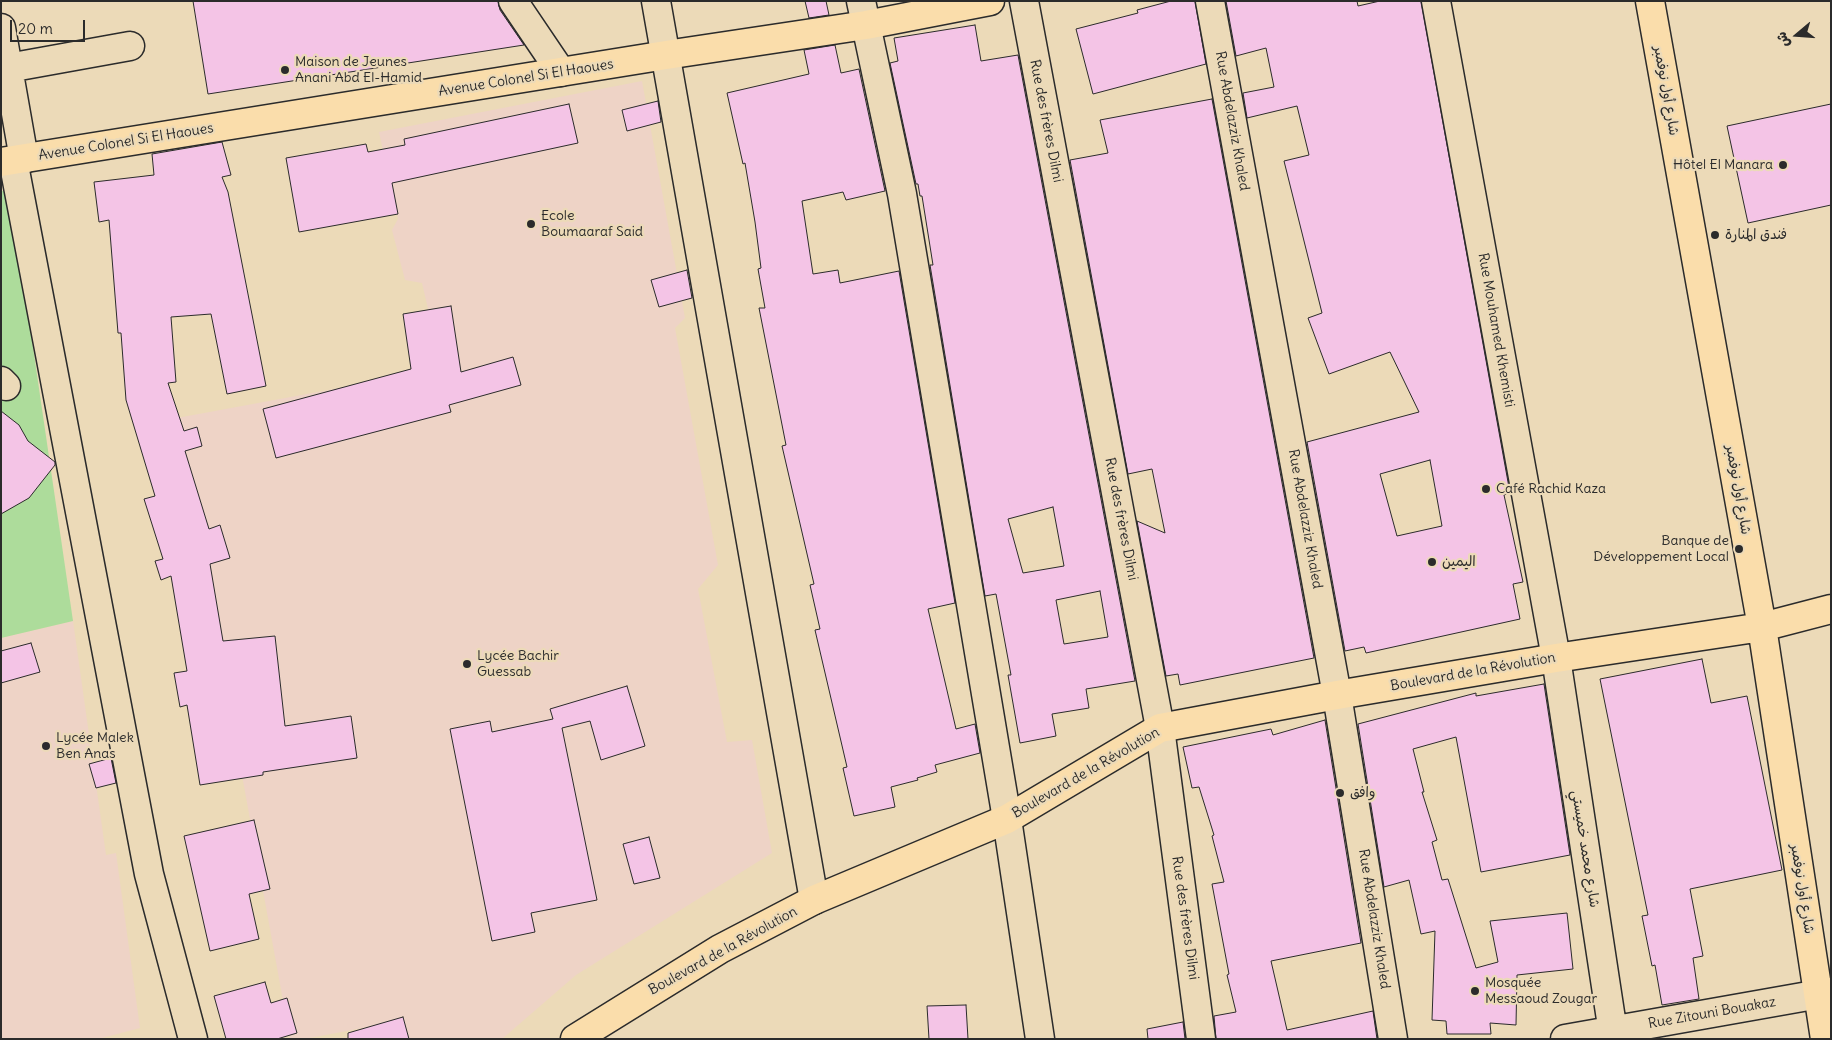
<!DOCTYPE html>
<html>
<head>
<meta charset="utf-8">
<style>
  body { margin:0 }
  #map { position:relative; width:1832px; height:1040px; overflow:hidden; background:#ecdab8; font-family:Delius,"Playpen Sans Arabic",sans-serif }
  canvas { display:block }
  .frame { position:absolute; inset:0; border:2px solid #2b2b2b; pointer-events:none }
  .north { position:absolute; left:1772px; top:10px; width:50px; height:50px; -webkit-text-stroke:4px #ecdab8; paint-order:stroke; rotate:252deg; font-size:14px; font-weight:700; line-height:20px; text-align:center; color:#2b2b2b }
  .north::after { content:''; display:block; margin:auto; width:18px; height:22px; background:#2b2b2b; clip-path:polygon(50% 0,100% 100%,50% 72%,0 100%) }
  .scale { position:absolute; left:10px; top:20px; width:75px; height:22px; box-sizing:border-box; border:2px solid #2b2b2b; border-top:0; padding-left:6px; font-size:15px; line-height:18px; white-space:nowrap; color:#2b2b2b; -webkit-text-stroke:4px #ecdab8; paint-order:stroke }
</style>
</head>
<body>
<div id="map">
<canvas width="1832" height="1040"></canvas>
<div class="frame"></div>
<div class="north">ش</div>
<div class="scale">20 m</div>
</div>
<script>
const c = document.querySelector('canvas').getContext('2d');
c.lineJoin = 'round';
function fillPath(path, color) {
  c.fillStyle = color;
  c.fill(path, 'evenodd');
}
function toPath(rows) {
  const path = new Path2D();
  for (const r of rows) {
    path.moveTo(r[0], r[1]);
    for (let i = 2; i < r.length; i += 2) path.lineTo(r[i], r[i + 1]);
  }
  return path;
}
function trace(path, color, width, dash) {
  c.strokeStyle = color;
  c.lineWidth = width;
  c.lineCap = dash ? 'butt' : 'round';
  c.setLineDash(dash || []);
  c.stroke(path);
}
function write(font, color, halo, rows, align = 'center') {
  c.font = font + ' Delius,"Playpen Sans Arabic",sans-serif';
  c.lineWidth = 4.5;
  c.setLineDash([]);
  c.textBaseline = 'middle';
  c.strokeStyle = halo;
  c.fillStyle = color;
  for (const [text, x, y, turn = 0] of rows) {
    c.save();
    c.translate(x, y);
    c.rotate((+turn || 0) * Math.PI / 180);
    c.textAlign = isNaN(turn) ? turn : align;
    if (halo) c.strokeText(text, 0, 0);
    c.fillText(text, 0, 0);
    c.restore();
  }
}
const built = toPath([
  [642,81,685,318,675,328,718,565,698,589,727,742,752,740,772,853,576,975,502,1039,404,1039,400,1021,304,1039,290,1039,177,418,442,369,422,283,405,280,392,230,398,219,379,132],
  [73,621,106,855,116,853,140,1028,98,1039,1,1039,1,638]
]);
const green = toPath([
  [10,190,73,621,1,638,1,191]
]);
const building = toPath([
  [193,1,498,1,500,10,524,45,208,94,193,1],
  [805,1,826,1,829,15,809,18,805,1],
  [1171,1,1195,1,1206,64,1093,94,1076,29,1138,13,1137,10,1171,1],
  [1226,1,1357,1,1358,6,1380,1,1421,1,1510,493,1504,495,1523,582,1513,584,1520,619,1366,653,1364,647,1345,651,1307,442,1419,412,1390,352,1329,374,1308,318,1322,313,1284,161,1309,155,1297,106,1247,118,1243,93,1274,87,1266,48,1236,56,1226,1],
  [1430,460,1442,526,1397,536,1380,474,1430,460],
  [975,25,981,61,1018,55,1135,681,1086,689,1089,708,1052,714,1056,736,1020,743,1008,675,1011,675,996,594,985,596,930,265,933,265,922,196,920,196,918,184,916,184,890,63,898,61,894,38,975,25],
  [1053,507,1064,566,1023,573,1008,519,1053,507],
  [1100,591,1108,637,1064,644,1056,600,1100,591],
  [835,45,841,73,859,69,885,191,846,200,843,192,802,201,813,274,838,270,840,283,899,271,955,603,928,609,956,729,975,724,980,753,935,765,937,772,917,778,918,780,891,787,895,807,854,816,843,768,847,767,815,630,820,629,810,585,814,584,782,446,786,445,759,308,765,308,758,269,761,268,755,222,745,163,743,164,727,93,809,74,804,50,835,45],
  [1212,99,1314,658,1180,685,1178,674,1166,676,1137,521,1165,533,1152,469,1128,474,1070,160,1108,153,1100,120,1212,99],
  [658,101,661,122,627,131,622,110,658,101],
  [569,104,578,143,392,183,398,214,299,232,286,158,366,144,368,152,405,145,404,139,569,104],
  [1831,104,1831,205,1748,223,1727,126,1831,104],
  [222,142,231,175,222,177,228,192,266,386,227,394,211,314,171,317,176,382,168,383,184,431,197,427,202,446,185,451,209,529,220,525,230,558,210,564,223,641,275,636,285,726,351,716,357,758,263,772,263,775,200,785,187,705,180,707,174,673,187,671,171,576,161,580,155,561,163,559,144,499,155,496,126,400,121,333,118,333,109,220,99,222,94,182,154,175,152,154,222,142],
  [687,270,692,298,659,307,651,280,687,270],
  [451,306,461,372,513,357,521,385,449,405,451,412,276,458,263,409,411,369,403,314,451,306],
  [1,411,19,425,28,441,55,462,55,465,29,498,1,514,1,411],
  [31,643,40,672,1,683,1,651,31,643],
  [1702,659,1711,703,1747,696,1782,870,1690,889,1703,956,1693,958,1699,999,1662,1005,1655,965,1652,966,1642,916,1648,915,1600,679,1702,659],
  [1544,684,1570,855,1481,872,1456,737,1413,749,1424,792,1422,792,1437,840,1432,842,1442,880,1448,879,1476,968,1498,962,1490,921,1567,913,1573,969,1517,975,1516,1025,1490,1023,1491,1034,1447,1034,1446,1021,1432,1020,1435,931,1421,934,1409,880,1384,887,1358,724,1476,693,1476,696,1544,684],
  [627,686,645,746,601,760,590,721,562,728,597,900,531,913,535,932,492,941,450,729,490,721,492,732,553,719,550,709,627,686],
  [1325,720,1361,943,1271,961,1287,1030,1373,1011,1377,1039,1216,1039,1214,1016,1236,1012,1227,975,1229,974,1212,884,1224,882,1212,836,1214,835,1199,787,1192,788,1183,747,1271,729,1273,735,1325,720],
  [111,758,116,783,96,788,89,764,111,758],
  [254,820,270,889,249,894,259,939,210,951,184,836,254,820],
  [649,837,660,878,634,884,623,844,649,837],
  [265,982,271,1003,287,998,297,1033,277,1039,226,1039,214,996,265,982],
  [966,1005,968,1039,929,1039,927,1006,966,1005],
  [403,1017,409,1039,348,1039,348,1033,403,1017],
  [1183,1022,1185,1039,1148,1039,1147,1029,1183,1022]
]);
const minor = toPath([
  [513,1,561,72],
  [656,1,814,900],
  [861,1,902,194,1007,819,1040,1039],
  [1024,1,1160,728,1201,1039],
  [1210,1,1337,695,1393,1039],
  [1436,1,1556,658,1614,1039],
  [1,28,24,159],
  [8,68,130,46],
  [13,160,149,874,193,1039],
  [1,381,6,386],
  [1565,1039,1831,992]
]);
const major = toPath([
  [1650,1,1762,627,1825,1039],
  [1,162,666,55,866,25,990,1],
  [575,1039,720,949,814,900,1007,819,1160,728,1337,695,1556,658,1762,627,1831,609]
]);
const markers = [
  [285,70,5,"#2b2b2b"],
  [1783,165,5,"#2b2b2b"],
  [531,224,5,"#2b2b2b"],
  [1715,235,5,"#2b2b2b"],
  [1486,489,5,"#2b2b2b"],
  [1739,549,5,"#2b2b2b"],
  [1432,562,5,"#2b2b2b"],
  [467,664,5,"#2b2b2b"],
  [46,746,5,"#2b2b2b"],
  [1340,793,5,"#2b2b2b"],
  [1475,991,5,"#2b2b2b"]
];
const poiNames = [
  ["Maison de Jeunes",295,62],
  ["Anani Abd El-Hamid",295,78],
  ["Hôtel El Manara",1773,165,"right"],
  ["Ecole",541,216],
  ["Boumaaraf Said",541,232],
  ["فندق المنارة",1725,235],
  ["Café Rachid Kaza",1496,489],
  ["Banque de",1729,541,"right"],
  ["Développement Local",1729,557,"right"],
  ["اليمين",1442,562],
  ["Lycée Bachir",477,656],
  ["Guessab",477,672],
  ["Lycée Malek",56,738],
  ["Ben Anas",56,754],
  ["وافق",1350,793],
  ["Mosquée",1485,983],
  ["Messaoud Zougar",1485,999]
];
const streetNames = [
  ["Avenue Colonel Si El Haoues",526,78,-9],
  ["شارع أول نوفمبر",1666,91,80],
  ["Rue des frères Dilmi",1046,121,79],
  ["Rue Abdelazziz Khaled",1232,121,80],
  ["Avenue Colonel Si El Haoues",126,142,-9],
  ["Rue Mouhamed Khemisti",1496,330,80],
  ["شارع أول نوفمبر",1738,490,80],
  ["Rue des frères Dilmi",1121,519,79],
  ["Rue Abdelazziz Khaled",1305,519,80],
  ["Boulevard de la Révolution",1473,672,-10],
  ["Boulevard de la Révolution",1086,773,-30],
  ["شارع محمد خميستي",1585,849,81],
  ["شارع أول نوفمبر",1802,889,81],
  ["Rue des frères Dilmi",1185,918,82],
  ["Rue Abdelazziz Khaled",1374,919,81],
  ["Boulevard de la Révolution",723,951,-29],
  ["Rue Zitouni Bouakaz",1712,1013,-10]
];
fillPath(built, '#eed3c6');
fillPath(green, '#addc9b');
fillPath(building, '#f4c4e6');
trace(building, '#2b2b2b', 1);
trace(minor, '#2b2b2b', 31);
trace(major, '#2b2b2b', 31);
trace(minor, '#ecdab8', 28);
trace(major, '#faddab', 28);
for (const [x, y, r, color] of markers) {
  const dot = new Path2D();
  dot.arc(x, y, r, 0, 2 * Math.PI);
  c.fillStyle = color;
  c.fill(dot);
  trace(dot, '#ecdab8', 2);
}
write('14px', '#2b2b2b', '#ecdab8', poiNames, 'left');
write('14px', '#2b2b2b', '#ecdab8', streetNames);
</script>
</body>
</html>
